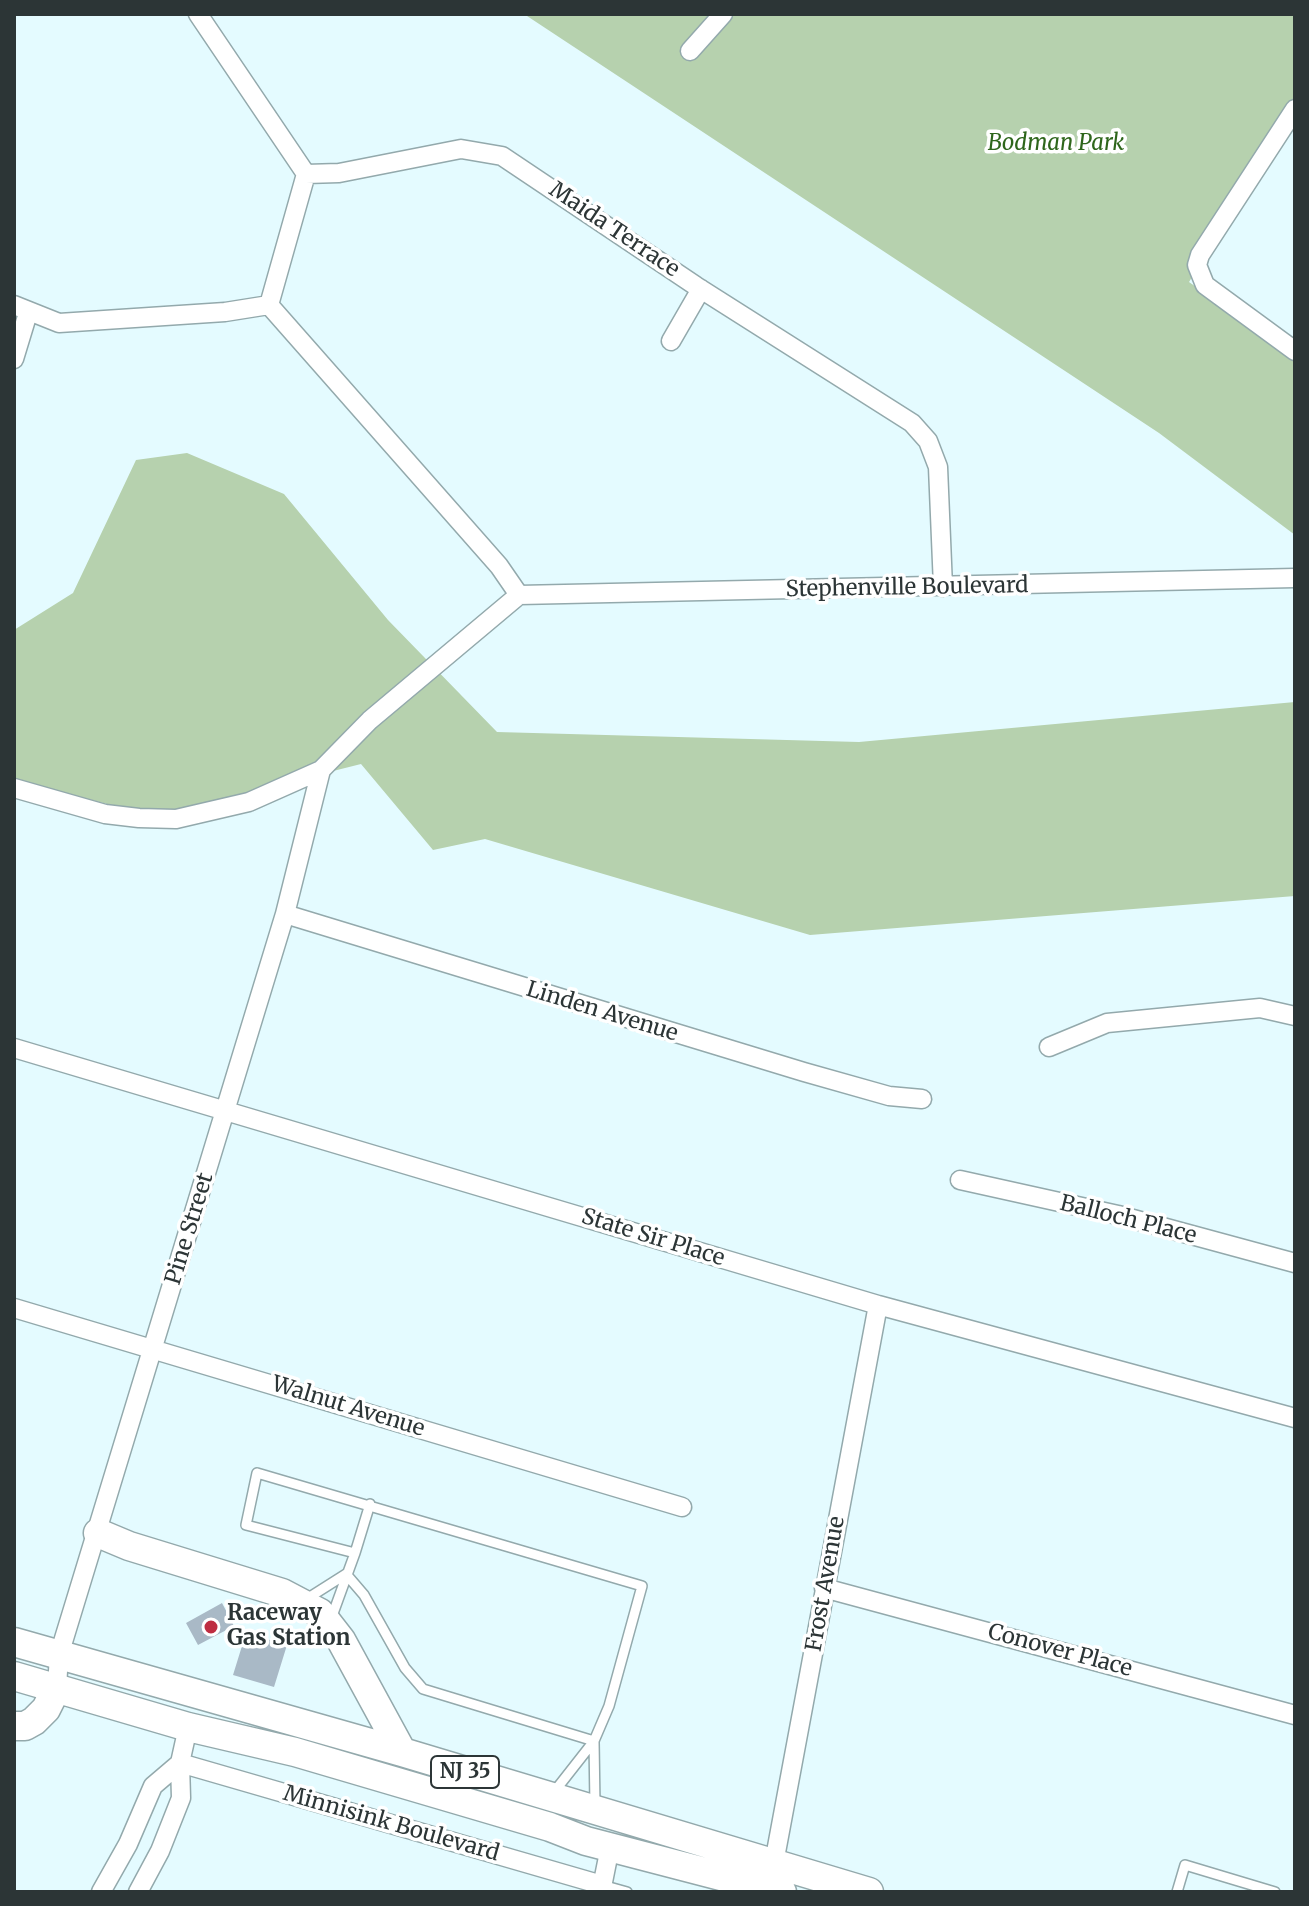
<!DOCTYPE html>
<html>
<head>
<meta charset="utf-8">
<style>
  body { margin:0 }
  #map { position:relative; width:1309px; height:1906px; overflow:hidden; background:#e4fbff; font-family:Merriweather,serif }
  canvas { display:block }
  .frame { position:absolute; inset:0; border:16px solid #2c3536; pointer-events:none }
</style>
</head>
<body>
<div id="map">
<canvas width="1309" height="1906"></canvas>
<div class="frame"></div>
</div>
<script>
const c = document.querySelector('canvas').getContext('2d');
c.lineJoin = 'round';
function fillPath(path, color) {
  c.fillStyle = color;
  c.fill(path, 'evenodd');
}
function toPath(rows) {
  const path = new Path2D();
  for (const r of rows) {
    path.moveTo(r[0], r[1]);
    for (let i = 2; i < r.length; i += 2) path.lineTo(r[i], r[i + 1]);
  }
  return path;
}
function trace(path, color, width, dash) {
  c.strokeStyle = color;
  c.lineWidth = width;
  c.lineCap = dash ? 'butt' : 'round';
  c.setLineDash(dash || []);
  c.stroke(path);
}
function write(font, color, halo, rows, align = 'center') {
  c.font = font + ' Merriweather,serif';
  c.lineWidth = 7;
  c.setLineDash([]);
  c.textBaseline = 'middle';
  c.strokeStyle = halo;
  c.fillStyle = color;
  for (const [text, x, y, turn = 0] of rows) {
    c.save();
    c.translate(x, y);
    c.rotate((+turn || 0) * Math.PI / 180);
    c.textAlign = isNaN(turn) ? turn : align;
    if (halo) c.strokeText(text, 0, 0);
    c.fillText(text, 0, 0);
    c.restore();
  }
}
const green = toPath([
  [524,14,1295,14,1295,115,1189,282,1295,357,1295,535,1159,433],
  [187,453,284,494,388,620,497,732,859,742,1295,702,1295,896,810,935,485,839,433,850,361,764,154,816,14,780,14,630,73,593,136,460]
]);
const building = toPath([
  [222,1603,234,1626,198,1645,186,1623],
  [246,1633,287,1645,274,1687,233,1675]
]);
const service = toPath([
  [355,1553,370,1504],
  [346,1574,364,1595,405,1668,423,1689,594,1741],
  [305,1600,346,1574],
  [331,1619,355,1553,246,1525,257,1473,642,1586,609,1706,594,1741,554,1792],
  [594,1741,595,1806],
  [602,1885,627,1892],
  [1177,1892,1185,1865,1275,1892]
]);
const minor = toPath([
  [198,14,306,174],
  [690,51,723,14],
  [1295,109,1200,255,1197,265,1205,285,1295,351],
  [306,174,339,173,461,149,502,156,696,286,912,423,928,441,938,467,943,587],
  [14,305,59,323,225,312,269,305,499,566,519,595],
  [269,305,306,174],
  [671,341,701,289],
  [14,359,28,313],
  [14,788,105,814,139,818,176,819,249,802,321,770,370,720,519,595,1295,578],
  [285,914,804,1072,889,1096,922,1099],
  [1049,1047,1107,1023,1260,1008,1295,1016],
  [14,1048,878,1305,1295,1418],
  [960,1180,1118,1215,1295,1263],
  [14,1308,682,1507],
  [824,1588,1295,1715],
  [57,1687,59,1655,285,914,321,770],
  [180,1763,602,1885],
  [774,1863,878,1305],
  [101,1892,128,1844,153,1786,180,1763],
  [138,1892,160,1851,181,1798,180,1763,188,1727],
  [601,1892,610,1847]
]);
const trunk = toPath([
  [98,1533,129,1546,282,1593,320,1613,341,1640,402,1752],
  [14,1642,402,1752,869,1892],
  [14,1676,188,1727,295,1752,550,1827,586,1841,782,1892],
  [14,1726,25,1726,34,1721,46,1709,57,1687]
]);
const markers = [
  [211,1627,8,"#be2d41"]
];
const shields = [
  [465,1772,68]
];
const shieldNames = [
  ["NJ 35",465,1772]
];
const parkNames = [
  ["Bodman Park",1056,144]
];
const streetNames = [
  ["Maida Terrace",614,230,34],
  ["Stephenville Boulevard",907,588,-1],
  ["Linden Avenue",602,1012,17],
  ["Balloch Place",1128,1220,14],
  ["Pine Street",190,1229,-73],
  ["State Sir Place",653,1238,17],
  ["Walnut Avenue",348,1407,17],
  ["Frost Avenue",826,1584,-80],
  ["Conover Place",1060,1651,15],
  ["Minnisink Boulevard",391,1824,16]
];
const poiNames = [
  ["Raceway",227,1614],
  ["Gas Station",227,1639]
];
fillPath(green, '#b6d1ae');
fillPath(building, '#a9b9c6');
trace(service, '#93a9ac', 12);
trace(minor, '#93a9ac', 21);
trace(trunk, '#93a9ac', 31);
trace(service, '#fff', 9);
trace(minor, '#fff', 18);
trace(trunk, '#fff', 28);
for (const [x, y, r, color] of markers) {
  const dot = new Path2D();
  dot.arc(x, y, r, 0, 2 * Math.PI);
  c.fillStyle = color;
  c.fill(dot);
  trace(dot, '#fff', 3);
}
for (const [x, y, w] of shields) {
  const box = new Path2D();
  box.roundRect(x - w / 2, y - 16, w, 32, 6);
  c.fillStyle = '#fff';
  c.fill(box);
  trace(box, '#2c3536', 2);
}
write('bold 20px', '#2c3536', null, shieldNames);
write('italic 22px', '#2e661b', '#fff', parkNames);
write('22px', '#2c3536', '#fff', streetNames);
write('bold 22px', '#2c3536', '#fff', poiNames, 'left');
</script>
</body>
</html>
